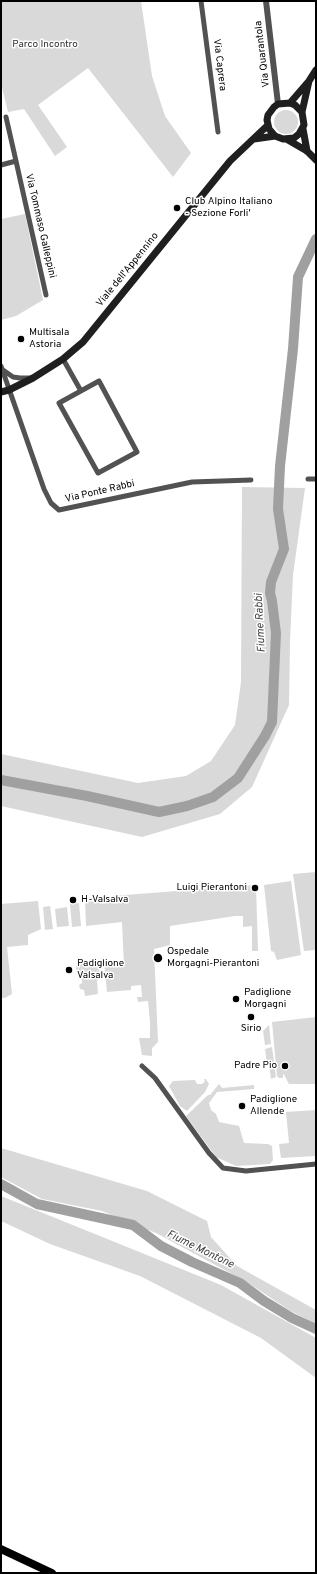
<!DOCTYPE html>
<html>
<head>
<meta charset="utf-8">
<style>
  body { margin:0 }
  #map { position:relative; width:317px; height:1574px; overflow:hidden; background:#fff; font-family:Overpass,sans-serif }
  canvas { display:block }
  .frame { position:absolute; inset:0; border:2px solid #000; pointer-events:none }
</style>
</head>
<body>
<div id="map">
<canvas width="317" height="1574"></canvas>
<div class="frame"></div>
</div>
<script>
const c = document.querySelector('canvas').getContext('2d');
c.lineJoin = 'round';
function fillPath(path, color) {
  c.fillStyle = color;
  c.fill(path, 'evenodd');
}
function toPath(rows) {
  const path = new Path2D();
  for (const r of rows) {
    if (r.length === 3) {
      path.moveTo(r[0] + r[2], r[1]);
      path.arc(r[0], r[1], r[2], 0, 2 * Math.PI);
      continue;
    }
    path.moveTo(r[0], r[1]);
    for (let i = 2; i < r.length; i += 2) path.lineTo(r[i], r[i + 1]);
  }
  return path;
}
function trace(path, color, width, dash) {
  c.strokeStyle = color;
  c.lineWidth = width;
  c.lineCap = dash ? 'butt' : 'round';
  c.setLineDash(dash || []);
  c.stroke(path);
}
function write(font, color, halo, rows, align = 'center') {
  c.font = font + ' Overpass,sans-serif';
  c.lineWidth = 3;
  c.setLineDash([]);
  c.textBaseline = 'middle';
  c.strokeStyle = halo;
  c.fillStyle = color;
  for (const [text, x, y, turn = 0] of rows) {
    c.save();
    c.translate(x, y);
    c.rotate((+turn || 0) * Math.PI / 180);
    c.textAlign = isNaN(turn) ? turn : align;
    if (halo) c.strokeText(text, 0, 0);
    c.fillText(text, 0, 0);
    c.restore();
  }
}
const green = toPath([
  [1,1,141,1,152,76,165,116,191,153,173,177,88,68,38,105,67,147,55,156,24,109,8,112,1,83],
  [286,122,12],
  [25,214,43,300,16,316,1,320,1,219],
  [242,487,305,488,293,575,290,642,289,705,252,787,220,814,142,837,1,806,1,754,138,783,186,776,211,761,235,725,241,682],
  [316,872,316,950,304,951,293,874],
  [291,881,301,955,277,960,274,952,271,951,264,885],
  [256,885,258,951,252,951,252,926,243,927,243,916,235,916,170,926,170,945,154,949,158,1042,152,1048,152,1056,142,1055,139,1038,150,1038,150,1022,148,1001,138,1002,137,997,142,997,141,985,131,986,131,990,107,992,104,963,109,963,109,967,124,966,122,922,86,926,85,898],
  [38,901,41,929,28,935,28,945,7,947,12,994,5,998,1,998,1,904],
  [79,903,81,926,72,927,70,904],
  [50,906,53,929,45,930,43,907],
  [67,907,69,926,57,927,55,909],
  [96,959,97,965,99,965,100,979,97,980,98,994,85,996,84,990,80,989,79,985,82,983,82,975,79,972,76,971,76,967,77,964,91,963,92,960],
  [316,1017,316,1084,289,1084,283,1073,283,1078,279,1078,277,1076,272,1022],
  [269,1025,271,1044,265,1045,263,1031],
  [272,1047,276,1077,271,1079,269,1065,267,1064,265,1049],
  [204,1079,206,1079,209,1084,205,1092,187,1111,180,1106,169,1086,173,1081,195,1080,197,1084,202,1084,205,1081],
  [219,1084,222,1088,254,1085,254,1089,217,1092,209,1103,211,1110,216,1114,219,1122,239,1126,244,1143,268,1144,272,1146,273,1160,270,1164,236,1166,216,1157,186,1116,208,1095,210,1095],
  [316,1110,316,1156,281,1158,279,1144,289,1143,286,1112],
  [1,1148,147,1191,207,1221,211,1237,237,1266,316,1310,316,1324,289,1310,247,1282,156,1233,102,1211,42,1199,1,1177],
  [1,1196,221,1285,316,1338,316,1378,261,1338,140,1276,50,1244,1,1221]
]);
const river = toPath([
  [1,780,87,796,159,812,187,806,213,797,238,778,265,736,272,722,276,633,272,601,270,593,271,582,284,549,278,509,280,466,293,349,298,277,316,239],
  [1,1184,37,1204,133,1225,161,1246,192,1262,240,1283,264,1301,292,1318,316,1329]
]);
const minor = toPath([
  [201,1,218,132],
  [6,117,16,161],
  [1,165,16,161,46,295],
  [63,359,81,391],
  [1,366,44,489,51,503,59,510,192,482,251,480],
  [3,370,13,377,20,378,30,378],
  [99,381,137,452,98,473,59,403,99,381],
  [308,479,316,479],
  [142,1066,155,1078,209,1153,223,1168,246,1171,316,1164]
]);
const tertiary = toPath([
  [266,1,278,104]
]);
const secondary = toPath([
  [290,103,309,81,316,70],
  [302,112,295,105,290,103,278,104,274,107,268,115,267,120,269,129,275,136,283,139,294,138,299,134,304,125,302,112,309,81],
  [303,129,307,151],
  [254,139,275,136],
  [288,140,307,151,316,160],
  [1,392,9,390,33,378,63,359,83,342,230,161,268,125]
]);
const primary = toPath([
  [1,1549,52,1573]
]);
const markers = [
  [177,208,4,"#000"],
  [21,339,4,"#000"],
  [255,888,4,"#000"],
  [73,900,4,"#000"],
  [158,958,5,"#000"],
  [69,970,4,"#000"],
  [236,999,4,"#000"],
  [251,1017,4,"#000"],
  [285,1066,4,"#000"],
  [242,1106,4,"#000"]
];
const parkNames = [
  ["Parco Incontro",45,45]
];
const streetNames = [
  ["Via Quarantola",263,54,-97],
  ["Via Caprera",219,65,83],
  ["Via Tommaso Galleppini",40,226,77],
  ["Viale dell'Appennino",128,270,-51],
  ["Via Ponte Rabbi",100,492,-13]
];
const poiNames = [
  ["Club Alpino Italiano",185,202],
  ["- Sezione Forli'",185,214],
  ["Multisala",29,333],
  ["Astoria",29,345],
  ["Luigi Pierantoni",247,888,"right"],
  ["H-Valsalva",81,900],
  ["Ospedale",167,952],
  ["Morgagni-Pierantoni",167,964],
  ["Padiglione",77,964],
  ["Valsalva",77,976],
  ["Padiglione",244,993],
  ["Morgagni",244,1005],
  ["Sirio",251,1029,"center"],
  ["Padre Pio",277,1066,"right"],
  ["Padiglione",250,1100],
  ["Allende",250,1112]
];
const waterNames = [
  ["Fiume Rabbi",261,623,-93],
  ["Fiume Montone",200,1250,26]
];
fillPath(green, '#d9d9d9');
trace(river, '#a0a0a0', 10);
trace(minor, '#525252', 5);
trace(tertiary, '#525252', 6);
trace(secondary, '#1f1f1f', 7);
trace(primary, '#000', 8);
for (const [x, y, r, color] of markers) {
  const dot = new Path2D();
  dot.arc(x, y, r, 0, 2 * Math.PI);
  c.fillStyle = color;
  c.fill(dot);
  trace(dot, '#fff', 1.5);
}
write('10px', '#303030', '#fff', parkNames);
write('10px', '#000', '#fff', streetNames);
write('10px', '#000', '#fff', poiNames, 'left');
write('italic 11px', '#414141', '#fff', waterNames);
</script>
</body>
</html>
